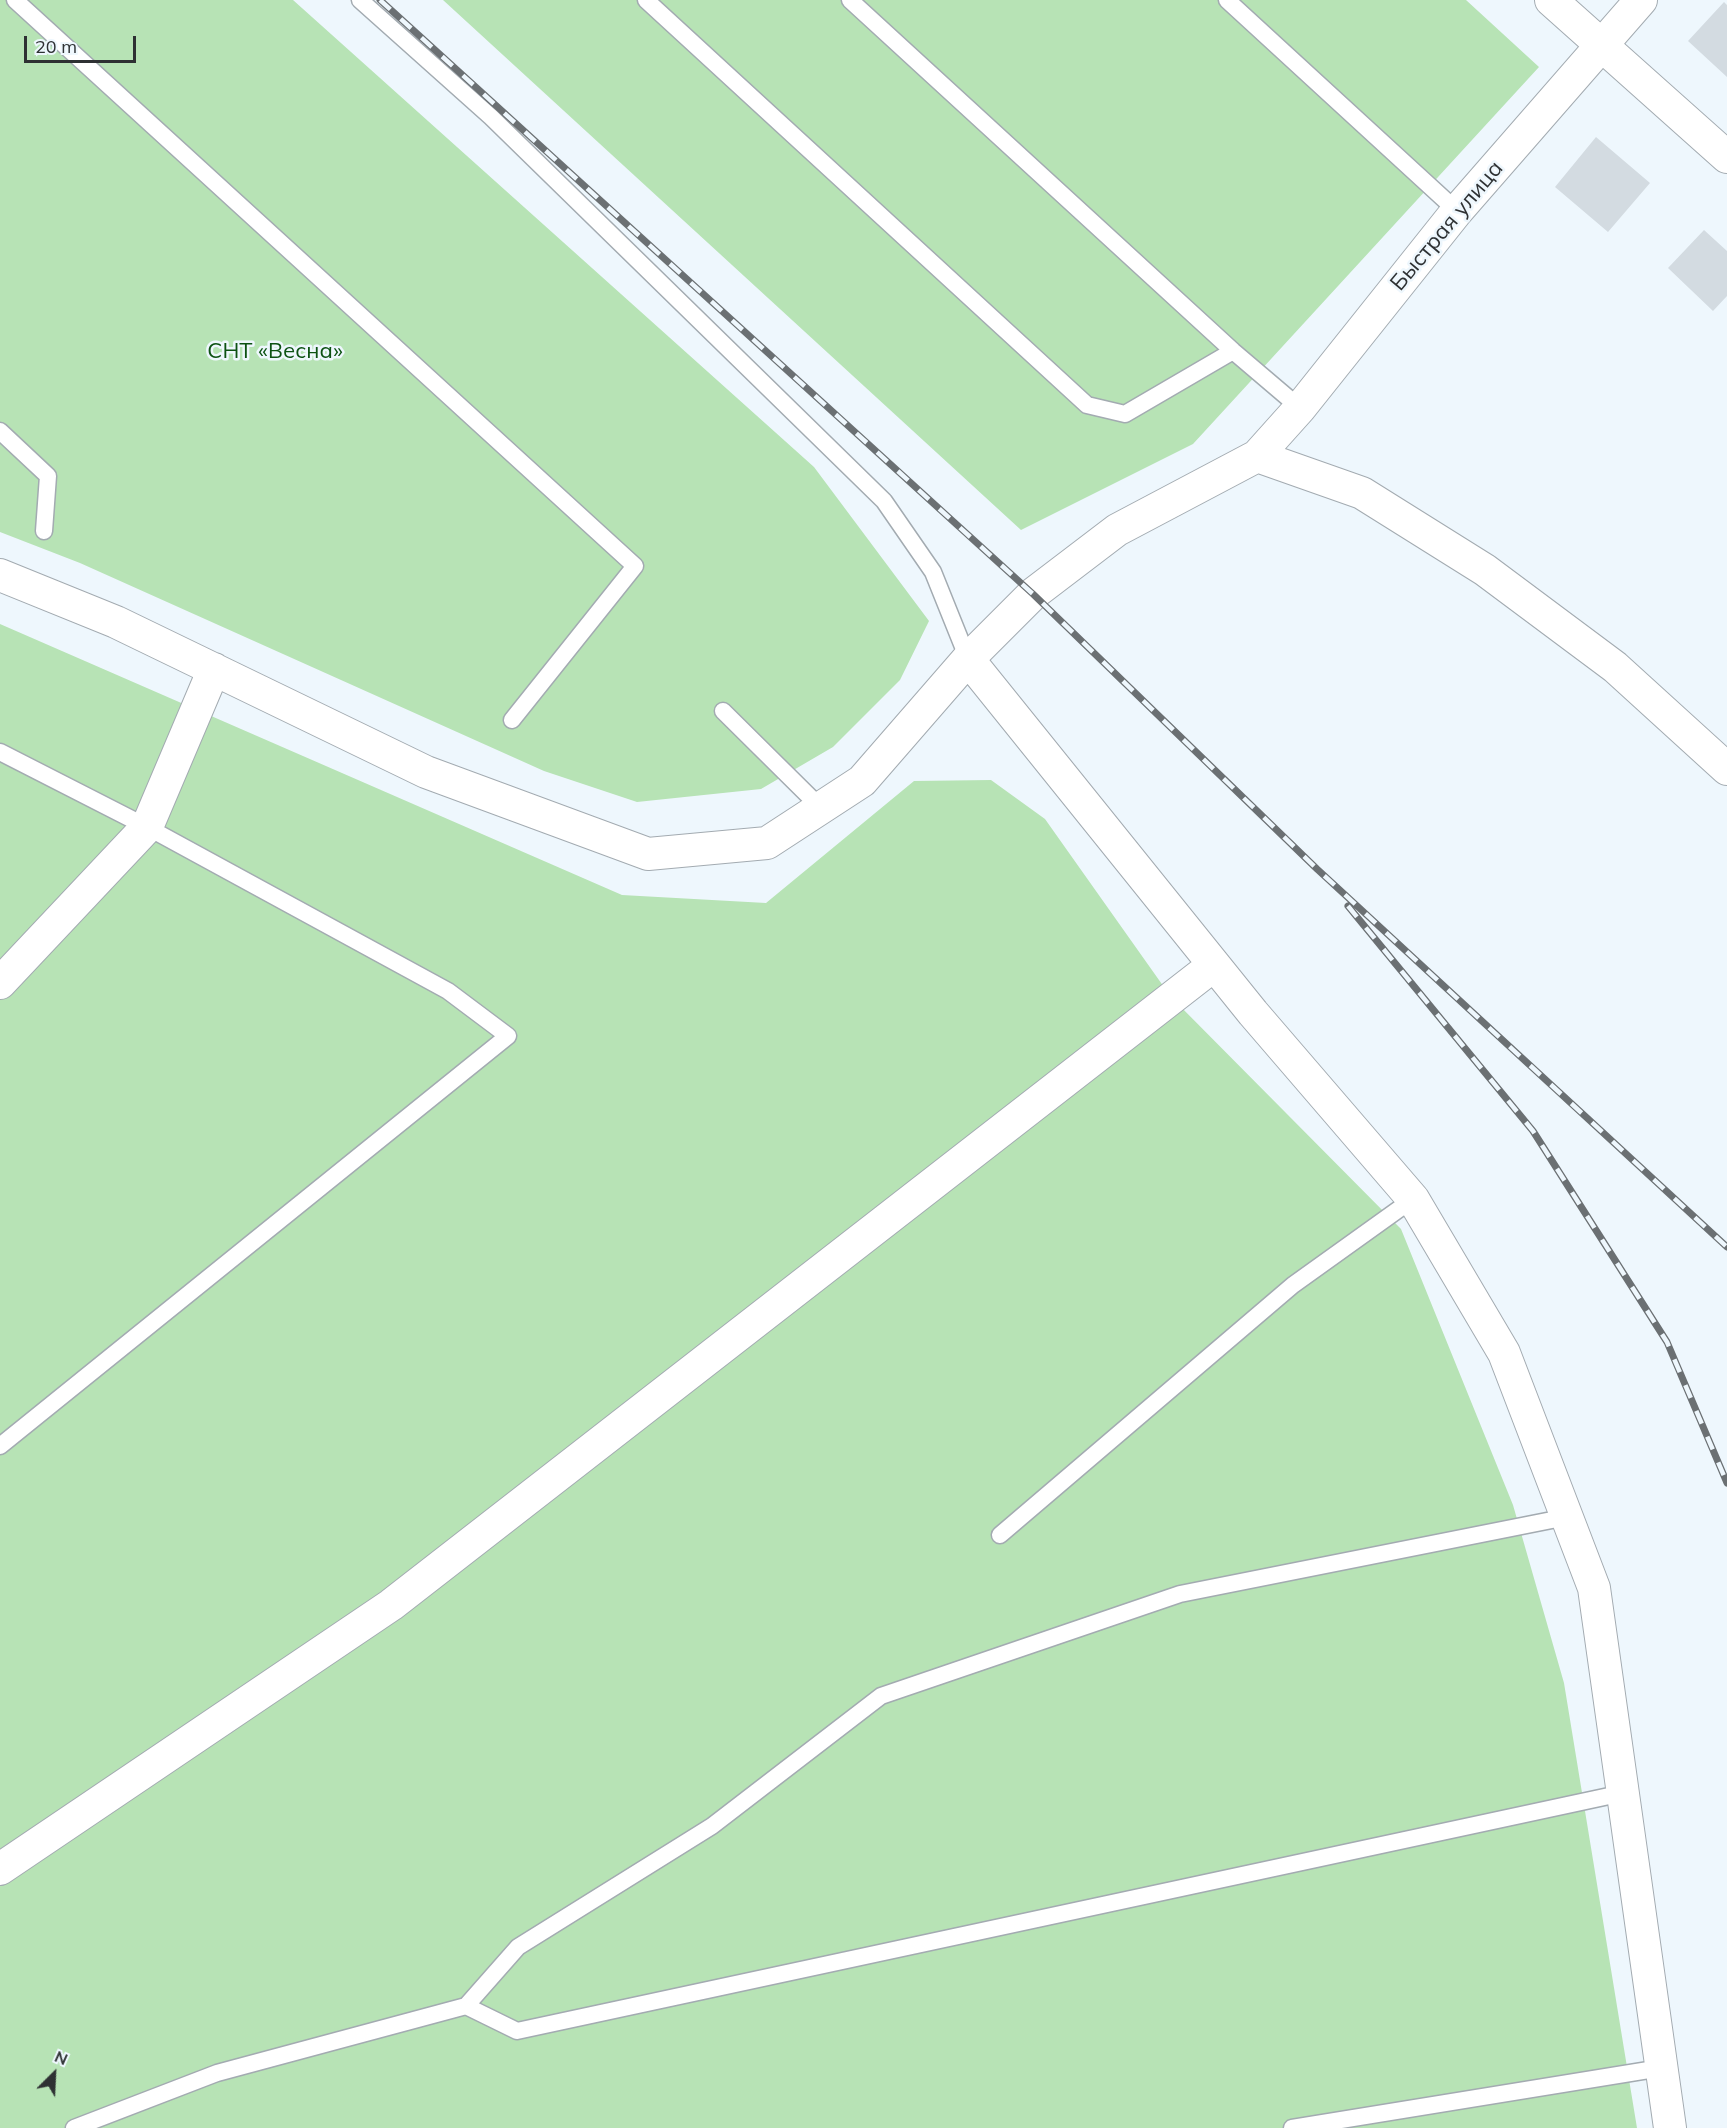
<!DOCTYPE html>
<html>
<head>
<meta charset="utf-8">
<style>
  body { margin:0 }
  #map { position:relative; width:1727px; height:2128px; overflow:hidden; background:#eef7fd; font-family:Mulish,sans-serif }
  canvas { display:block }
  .north { position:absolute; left:24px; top:2044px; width:60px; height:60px; -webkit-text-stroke:4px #eef7fd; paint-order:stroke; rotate:24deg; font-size:16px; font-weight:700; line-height:24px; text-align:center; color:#2e3133 }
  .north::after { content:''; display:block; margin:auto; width:21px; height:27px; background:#2e3133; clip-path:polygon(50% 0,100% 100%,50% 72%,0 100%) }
  .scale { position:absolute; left:24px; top:36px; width:112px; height:27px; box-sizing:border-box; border:3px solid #2e3133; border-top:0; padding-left:8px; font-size:18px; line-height:21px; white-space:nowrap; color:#2e3133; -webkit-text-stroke:4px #eef7fd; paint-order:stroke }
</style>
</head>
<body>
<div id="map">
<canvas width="1727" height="2128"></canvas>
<div class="north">N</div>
<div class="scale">20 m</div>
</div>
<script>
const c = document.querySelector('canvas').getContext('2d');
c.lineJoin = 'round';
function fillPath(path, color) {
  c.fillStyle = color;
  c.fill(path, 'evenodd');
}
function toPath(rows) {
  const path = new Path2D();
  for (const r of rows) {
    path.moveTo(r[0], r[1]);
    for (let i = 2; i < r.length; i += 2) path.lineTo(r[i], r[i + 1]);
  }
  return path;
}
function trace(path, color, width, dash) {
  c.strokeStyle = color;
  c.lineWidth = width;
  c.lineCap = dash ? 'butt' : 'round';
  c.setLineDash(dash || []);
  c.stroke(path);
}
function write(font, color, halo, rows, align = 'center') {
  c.font = font + ' Mulish,sans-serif';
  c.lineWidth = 5;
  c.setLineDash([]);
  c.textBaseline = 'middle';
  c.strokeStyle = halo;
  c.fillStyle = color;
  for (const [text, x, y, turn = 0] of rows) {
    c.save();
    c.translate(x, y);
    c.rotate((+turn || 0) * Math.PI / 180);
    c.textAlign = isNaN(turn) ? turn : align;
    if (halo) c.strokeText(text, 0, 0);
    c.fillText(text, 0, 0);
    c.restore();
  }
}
const green = toPath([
  [0,0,293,0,814,467,929,621,900,680,833,747,761,789,637,802,544,771,80,563,0,532],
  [443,0,1466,0,1539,67,1193,444,1021,530],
  [0,624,622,895,766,903,914,781,991,780,1045,819,1171,997,1401,1229,1513,1505,1564,1683,1637,2128,0,2128]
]);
const building = toPath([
  [1724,2,1727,5,1727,77,1688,41],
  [1596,137,1650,183,1608,232,1555,187],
  [1704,230,1727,251,1727,296,1713,311,1668,268]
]);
const service = toPath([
  [15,0,635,566,512,720],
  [360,0,491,117,884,501,933,572,968,659],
  [646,0,1087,405,1125,414,1233,351],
  [850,0,1233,351,1300,408],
  [1227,0,1457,211],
  [0,431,48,476,44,531],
  [723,711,821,808],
  [0,752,147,827,448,991,508,1036,0,1446],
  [1000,1535,1293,1285,1413,1199],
  [466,2006,517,2031,1623,1793],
  [74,2128,217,2073,466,2006,518,1947,712,1826,881,1696,1180,1594,1567,1517],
  [1292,2128,1661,2068]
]);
const minor = toPath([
  [1551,0,1727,157],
  [1257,456,1300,408,1457,211,1641,0],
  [0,575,116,622,426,772,648,854,767,843,862,781,968,659,1033,594,1117,530,1257,456,1362,493,1485,570,1615,667,1727,769],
  [968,659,1253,1013,1413,1199,1504,1353,1594,1588,1670,2128],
  [0,983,147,827,214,669],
  [0,1869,391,1605,1214,965]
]);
const rail = toPath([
  [380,0,1033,594,1317,869,1727,1247],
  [1348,906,1533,1131,1667,1342,1727,1483]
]);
const streetNames = [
  ["Быстрая улица",1447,226,-50]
];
const parkNames = [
  ["СНТ «Весна»",275,351]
];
fillPath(green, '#b7e3b5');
fillPath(building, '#d3dbe1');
trace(service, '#a3abb1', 19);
trace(minor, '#a3abb1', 34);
trace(service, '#fff', 16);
trace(minor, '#fff', 32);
trace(rail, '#6b7073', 7);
trace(rail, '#eef7fd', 4.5, [14]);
write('22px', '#2e3133', '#eef7fd', streetNames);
write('22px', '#0c5212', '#eef7fd', parkNames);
</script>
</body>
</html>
